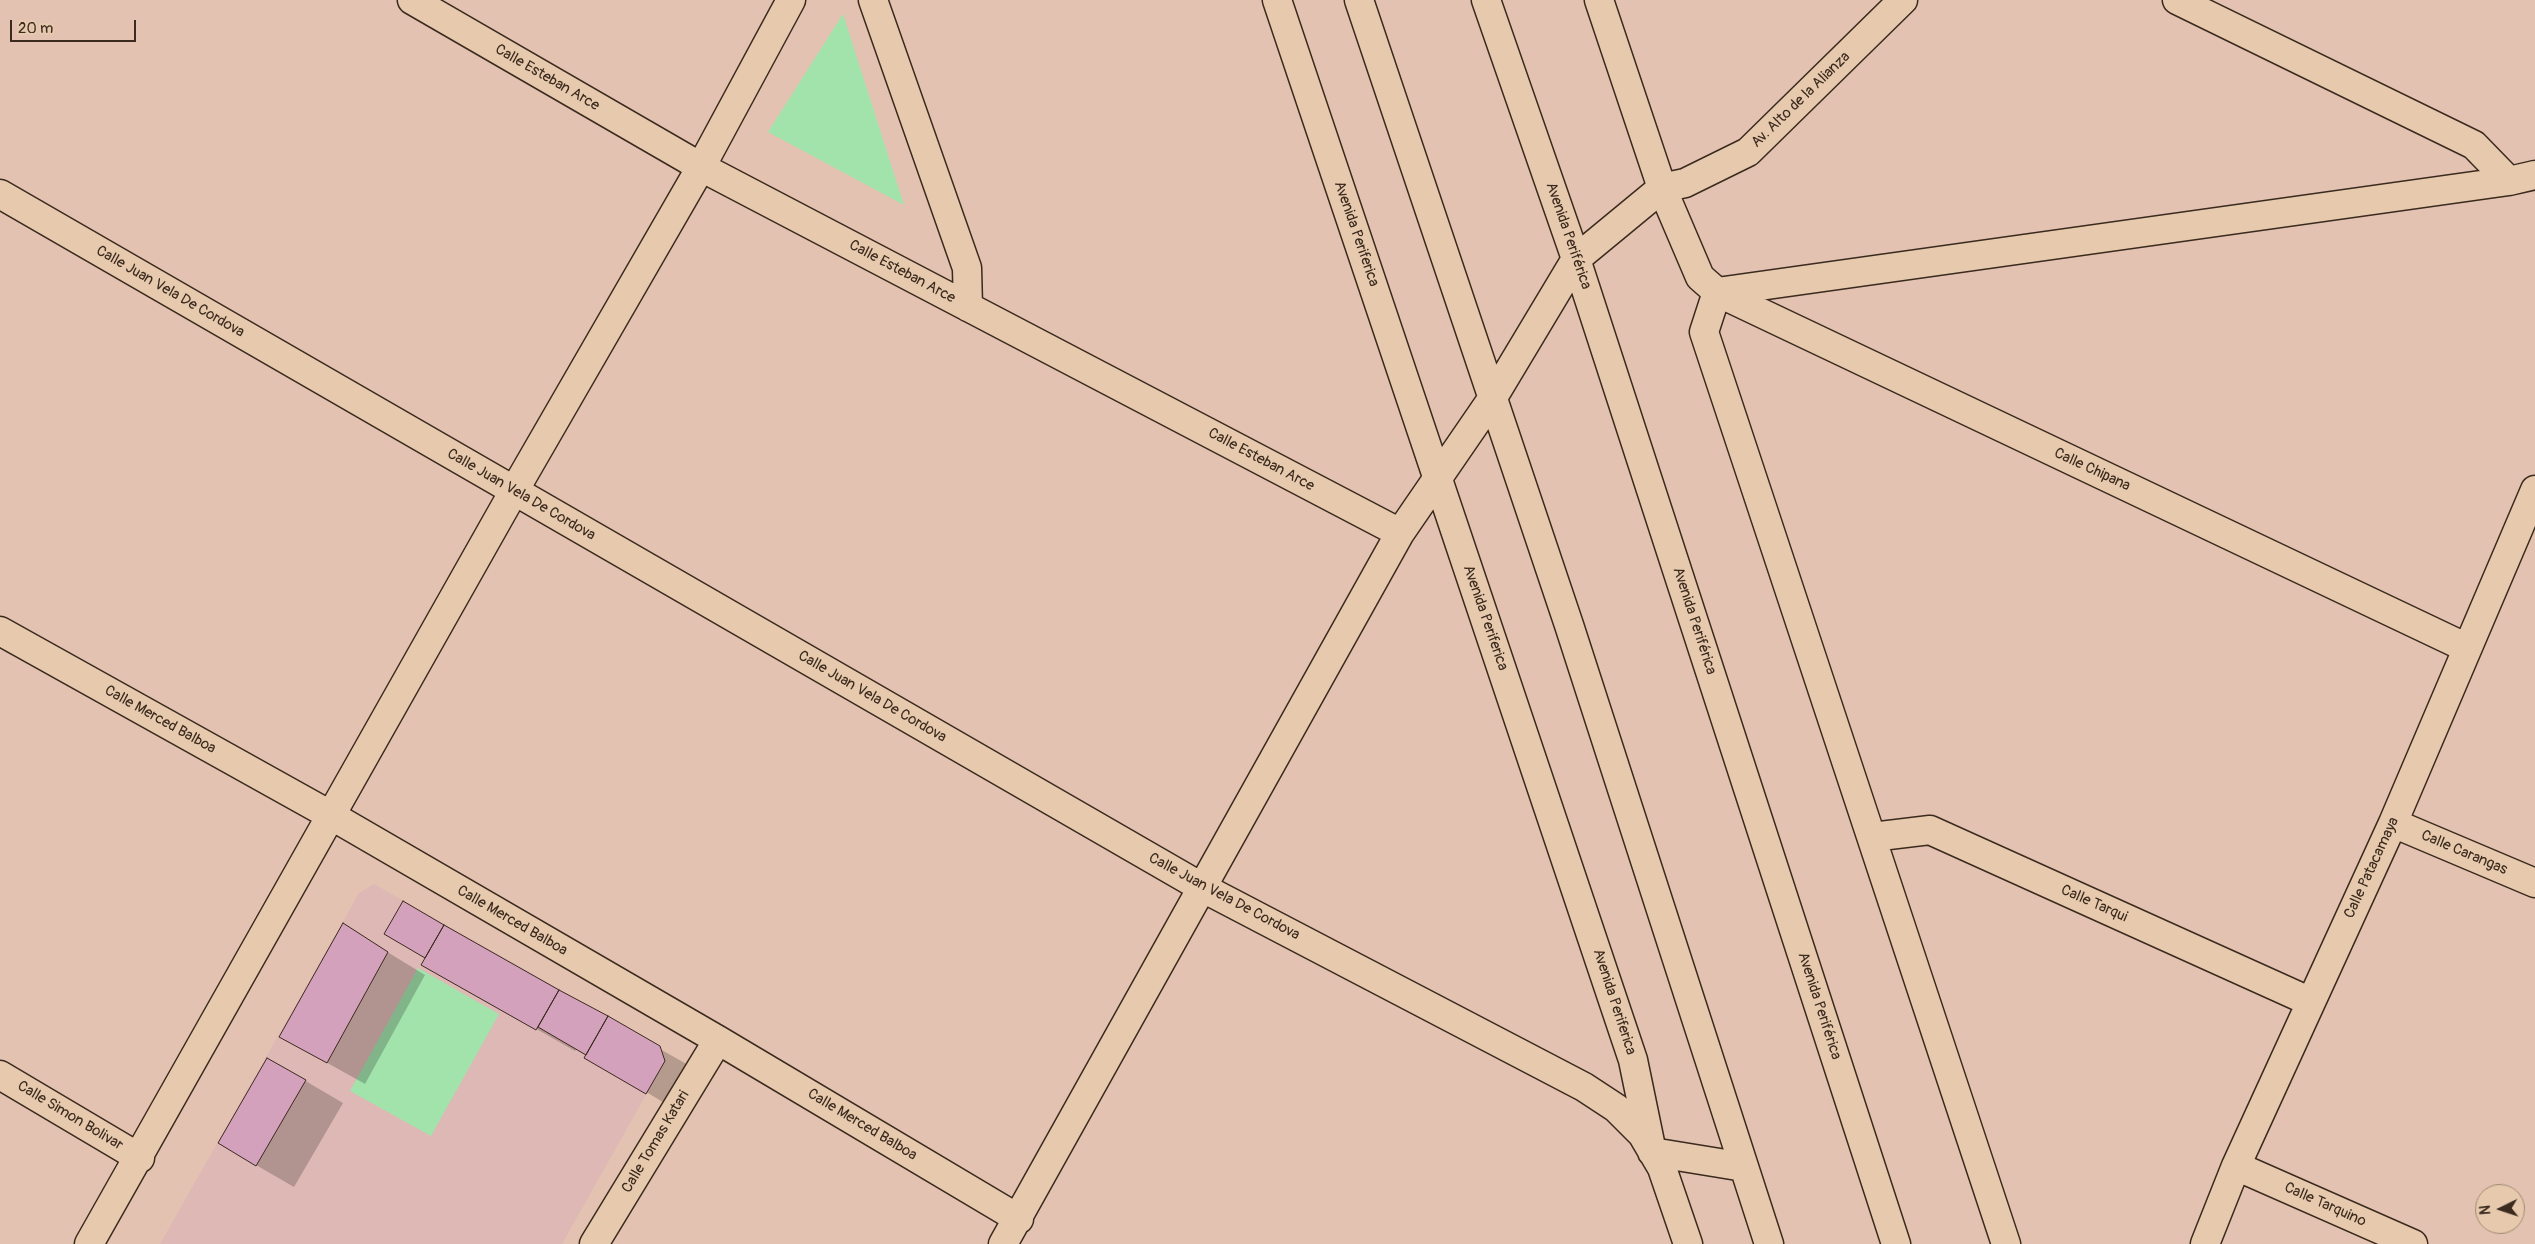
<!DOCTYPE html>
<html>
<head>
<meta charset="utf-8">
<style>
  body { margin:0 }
  #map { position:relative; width:2535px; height:1244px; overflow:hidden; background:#e3c2b1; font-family:Pangolin,sans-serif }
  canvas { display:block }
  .north { position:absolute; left:2475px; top:1184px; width:50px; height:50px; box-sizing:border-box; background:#e7caae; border:1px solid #a28a74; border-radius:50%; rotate:266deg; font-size:14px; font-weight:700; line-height:20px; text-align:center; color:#3b2a1e }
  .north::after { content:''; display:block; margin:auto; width:18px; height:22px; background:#3b2a1e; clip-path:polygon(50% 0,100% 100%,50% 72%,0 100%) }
  .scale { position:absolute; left:10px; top:20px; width:126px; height:22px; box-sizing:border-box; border:2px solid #3b2a1e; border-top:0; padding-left:6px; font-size:15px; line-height:18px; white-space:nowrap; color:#3b2a1e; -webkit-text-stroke:4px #e7caae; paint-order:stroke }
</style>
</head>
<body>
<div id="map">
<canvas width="2535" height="1244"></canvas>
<div class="north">N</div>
<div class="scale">20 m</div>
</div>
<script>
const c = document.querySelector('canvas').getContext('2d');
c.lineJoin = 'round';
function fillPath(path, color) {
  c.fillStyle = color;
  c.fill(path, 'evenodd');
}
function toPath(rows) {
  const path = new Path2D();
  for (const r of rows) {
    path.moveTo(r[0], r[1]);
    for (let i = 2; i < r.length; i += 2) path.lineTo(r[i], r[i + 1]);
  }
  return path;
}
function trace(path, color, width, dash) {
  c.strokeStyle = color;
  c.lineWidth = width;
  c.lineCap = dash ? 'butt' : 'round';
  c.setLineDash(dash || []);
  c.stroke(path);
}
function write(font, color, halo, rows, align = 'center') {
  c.font = font + ' Pangolin,sans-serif';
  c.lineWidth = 5;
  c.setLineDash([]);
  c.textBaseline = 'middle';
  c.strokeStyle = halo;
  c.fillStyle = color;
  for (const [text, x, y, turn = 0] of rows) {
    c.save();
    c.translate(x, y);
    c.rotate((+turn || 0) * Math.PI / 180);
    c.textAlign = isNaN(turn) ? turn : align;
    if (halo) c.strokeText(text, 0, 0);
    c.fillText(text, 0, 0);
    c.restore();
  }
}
const built = toPath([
  [374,884,660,1046,665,1061,562,1244,160,1244,359,893]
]);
const green = toPath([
  [843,14,904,205,768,132],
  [418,968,499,1014,431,1136,350,1091]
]);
const shadow = toPath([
  [403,903,697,1070,684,1115,576,1049,575,1051,423,964,427,958,386,934],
  [343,925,425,975,365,1084,281,1037],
  [268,1059,343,1103,294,1187,256,1165]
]);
const building = toPath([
  [403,901,444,925,425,958,384,934,403,901],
  [343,923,388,952,327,1063,279,1037,343,923],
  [444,925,559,990,536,1030,421,965,444,925],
  [559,990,608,1016,586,1055,538,1027,559,990],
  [608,1016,660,1046,665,1061,646,1094,584,1058,608,1016],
  [267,1058,306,1080,256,1166,218,1143,267,1058]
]);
const minor = toPath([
  [412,0,701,167,1400,533],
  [873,0,967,268,968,307],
  [1277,0,1633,1060,1652,1152,1744,1167],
  [1359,0,1569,625,1769,1244],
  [1486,0,1576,259,1896,1244],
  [1599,0,1662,188,1700,277,1717,292,2509,181,2535,175],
  [2177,0,2474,145,2509,181],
  [0,194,1203,888,1584,1087,1616,1108,1642,1134,1662,1168,1688,1244],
  [0,631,332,816,718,1040,1019,1219],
  [2393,823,2535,883],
  [1872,837,1930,830,2311,1002],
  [0,1075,140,1158],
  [2236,1166,2413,1244],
  [89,1244,514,491,701,167,791,0],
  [594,1244,718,1040],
  [1003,1244,1400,533,1492,399,1576,259,1662,188,1685,183,1748,152,1903,0],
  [2006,1244,1704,332,1717,292,2467,648],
  [2205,1244,2236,1166,2393,823,2535,490]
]);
const streetNames = [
  ["Calle Esteban Arce",547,78,30],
  ["Av. Alto de la Alianza",1801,100,-44],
  ["Avenida Periferica",1356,234,71],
  ["Avenida Periférica",1568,236,71],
  ["Calle Esteban Arce",902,272,28],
  ["Calle Juan Vela De Cordova",170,292,30],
  ["Calle Esteban Arce",1261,460,28],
  ["Calle Chipana",2092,470,25],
  ["Calle Juan Vela De Cordova",521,495,30],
  ["Avenida Periferica",1485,618,71],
  ["Avenida Periférica",1694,621,72],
  ["Calle Juan Vela De Cordova",872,697,30],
  ["Calle Merced Balboa",160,720,29],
  ["Calle Carangas",2464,853,23],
  ["Calle Patacamaya",2372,868,-65],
  ["Calle Juan Vela De Cordova",1224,897,28],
  ["Calle Tarqui",2094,904,24],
  ["Calle Merced Balboa",512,921,30],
  ["Avenida Periferica",1614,1002,72],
  ["Avenida Periférica",1819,1006,72],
  ["Calle Simon Bolivar",70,1116,31],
  ["Calle Merced Balboa",862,1125,31],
  ["Calle Tomas Katari",656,1142,-59],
  ["Calle Tarquino",2325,1205,24]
];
fillPath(built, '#deb8b4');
fillPath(green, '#a2e3ac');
fillPath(shadow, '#0003');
fillPath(building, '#d4a1bc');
trace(building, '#3b2a1e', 1);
trace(minor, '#3b2a1e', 31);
trace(minor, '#e7caae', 28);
write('15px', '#3b2a1e', '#e7caae', streetNames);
</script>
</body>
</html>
